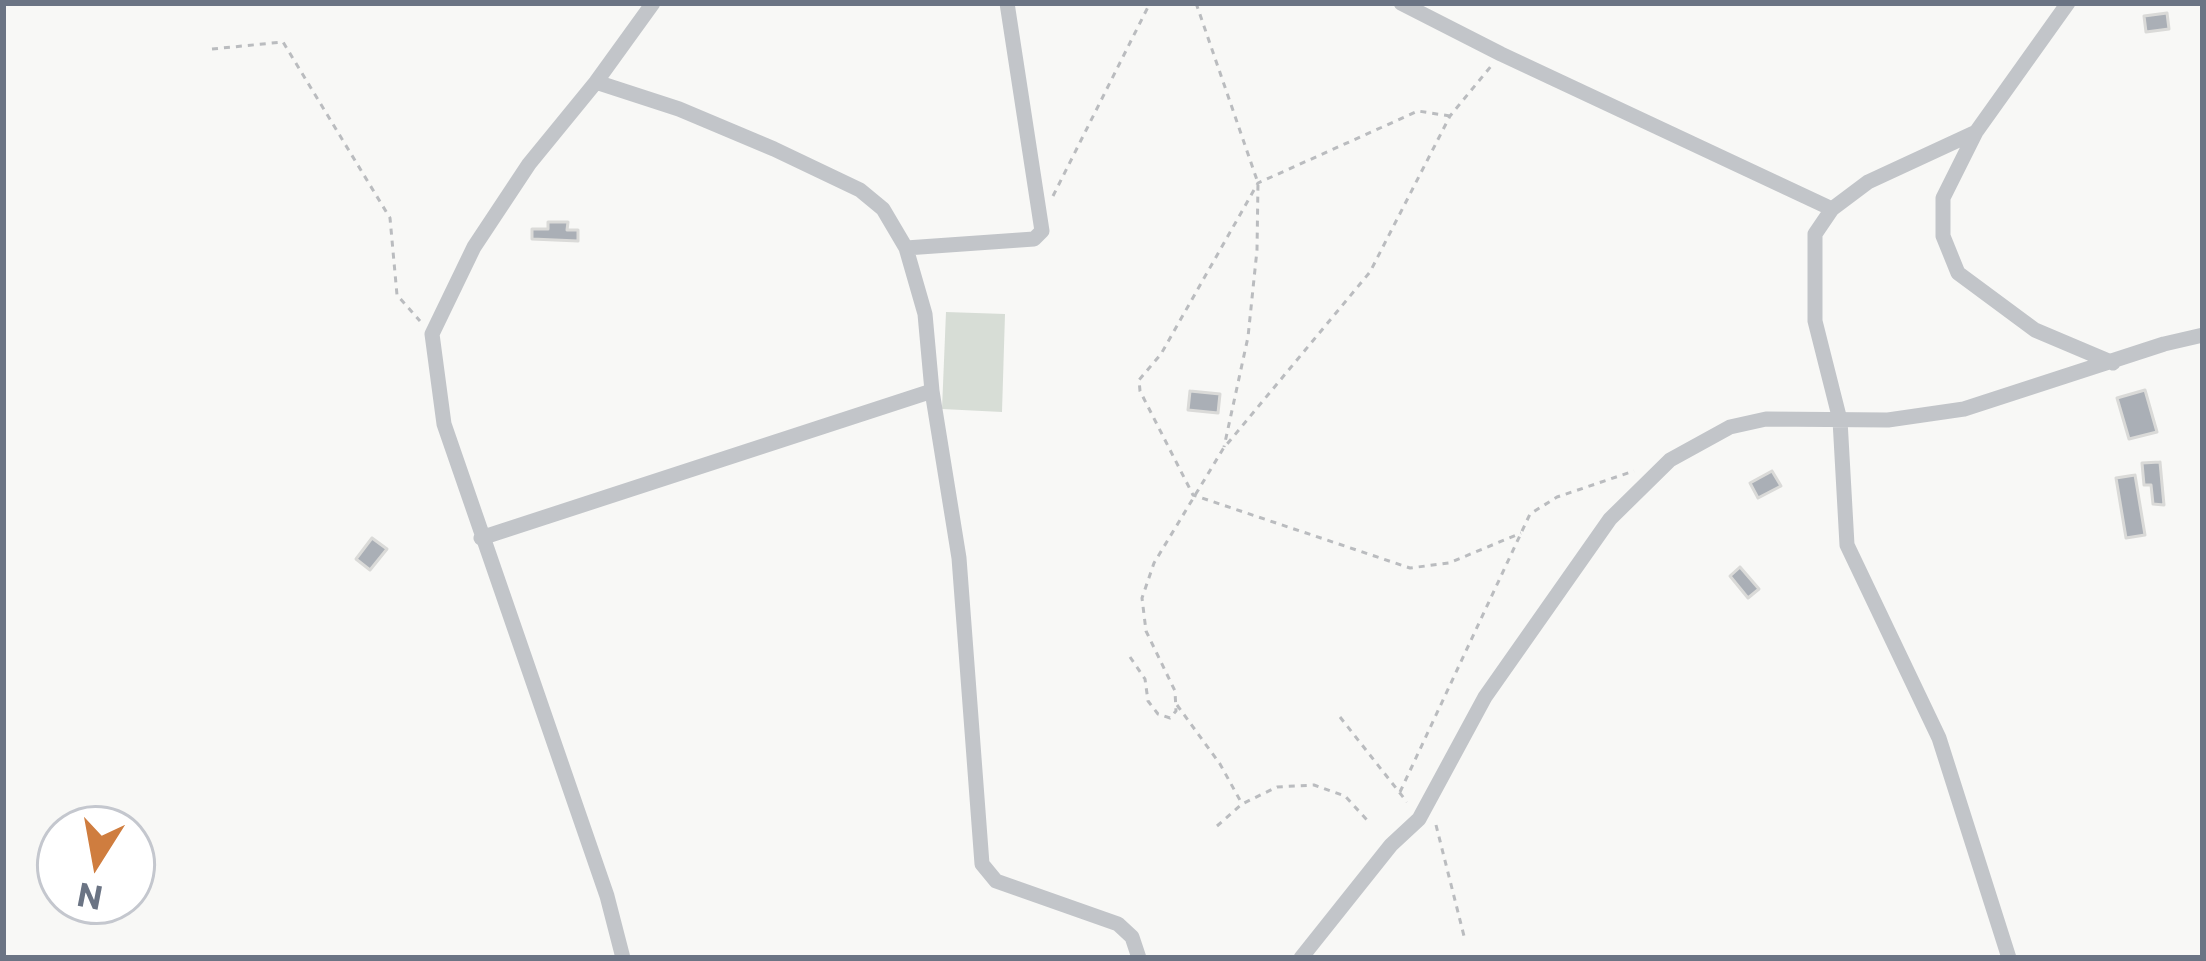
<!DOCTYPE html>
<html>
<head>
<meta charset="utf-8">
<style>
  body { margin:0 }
  #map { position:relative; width:2206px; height:961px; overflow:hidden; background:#f8f8f6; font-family:Commissioner,sans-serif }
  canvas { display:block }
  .frame { position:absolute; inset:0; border:6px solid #6b7484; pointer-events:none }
  .north { position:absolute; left:36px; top:805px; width:120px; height:120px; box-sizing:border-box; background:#fff; border:3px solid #c4c7ce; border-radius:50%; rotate:191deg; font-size:33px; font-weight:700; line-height:48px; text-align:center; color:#6b7484 }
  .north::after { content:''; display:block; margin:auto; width:42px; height:54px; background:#cf7d3f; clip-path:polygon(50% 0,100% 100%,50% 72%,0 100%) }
</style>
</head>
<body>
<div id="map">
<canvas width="2206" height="961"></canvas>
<div class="frame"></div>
<div class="north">N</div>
</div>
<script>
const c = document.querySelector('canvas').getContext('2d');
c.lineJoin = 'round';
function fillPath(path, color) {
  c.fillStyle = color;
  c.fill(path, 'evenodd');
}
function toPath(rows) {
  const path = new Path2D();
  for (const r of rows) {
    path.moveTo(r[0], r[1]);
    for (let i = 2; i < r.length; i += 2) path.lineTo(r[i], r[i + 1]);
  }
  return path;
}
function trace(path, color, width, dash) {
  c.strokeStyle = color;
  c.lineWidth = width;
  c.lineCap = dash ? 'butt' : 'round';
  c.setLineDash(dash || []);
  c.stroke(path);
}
const green = toPath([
  [946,312,1005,314,1002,412,942,409]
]);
const building = toPath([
  [2167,13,2169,29,2146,32,2144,16,2167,13],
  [548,222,568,222,567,230,578,230,578,241,532,239,532,229,548,229,548,222],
  [2145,390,2157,432,2129,439,2117,398,2145,390],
  [1190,391,1220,394,1218,413,1188,410,1190,391],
  [2160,462,2162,484,2164,505,2153,504,2151,485,2144,485,2142,463,2160,462],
  [1772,471,1781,486,1758,498,1750,483,1772,471],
  [2135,475,2145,535,2126,538,2116,478,2135,475],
  [372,538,387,549,370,570,356,559,372,538],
  [1740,567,1759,589,1748,598,1730,576,1740,567]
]);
const path = toPath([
  [1196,3,1258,183,1257,250,1248,337,1224,447],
  [212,49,283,42,390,218,397,295,420,321],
  [1450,116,1418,111,1258,183,1161,354,1139,380,1140,391,1193,495,1410,568,1449,563,1521,533],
  [1053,196,1150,3],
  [1130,657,1145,679,1148,701,1158,714,1170,718,1176,711,1175,691,1146,631,1142,598,1154,563,1223,449,1370,272,1450,116,1492,65],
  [1177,705,1220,764,1241,802],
  [1340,717,1407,802],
  [1400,792,1530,514,1557,497,1634,471],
  [1436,825,1465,940],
  [1217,826,1242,804,1277,787,1314,785,1345,796,1367,820]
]);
const minor = toPath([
  [1401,3,1501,54,1832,209],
  [2068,3,1976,132,1943,198,1943,236,1958,273,2035,330,2113,363],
  [596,82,679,109,774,149,860,190,883,209,906,248,925,314,932,391,959,558,982,864,996,881,1118,924,1132,937,1139,958],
  [1976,132,1868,182,1832,209,1815,234,1815,321,1840,420,1847,545,1939,738,2009,958],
  [906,248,1034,239,1042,231,1007,3],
  [481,538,932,391],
  [623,958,607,896,444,424,432,334,474,247,529,164,596,82,653,3],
  [1301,958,1391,845,1419,819,1485,697,1610,519,1670,460,1730,427,1766,419,1888,420,1964,409,2164,344,2203,335]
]);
fillPath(green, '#d7ddd6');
fillPath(building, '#aaafb6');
trace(building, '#dadad8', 3);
trace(path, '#babcbf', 3, [6, 6]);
trace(minor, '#c2c5c9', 15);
</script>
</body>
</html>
